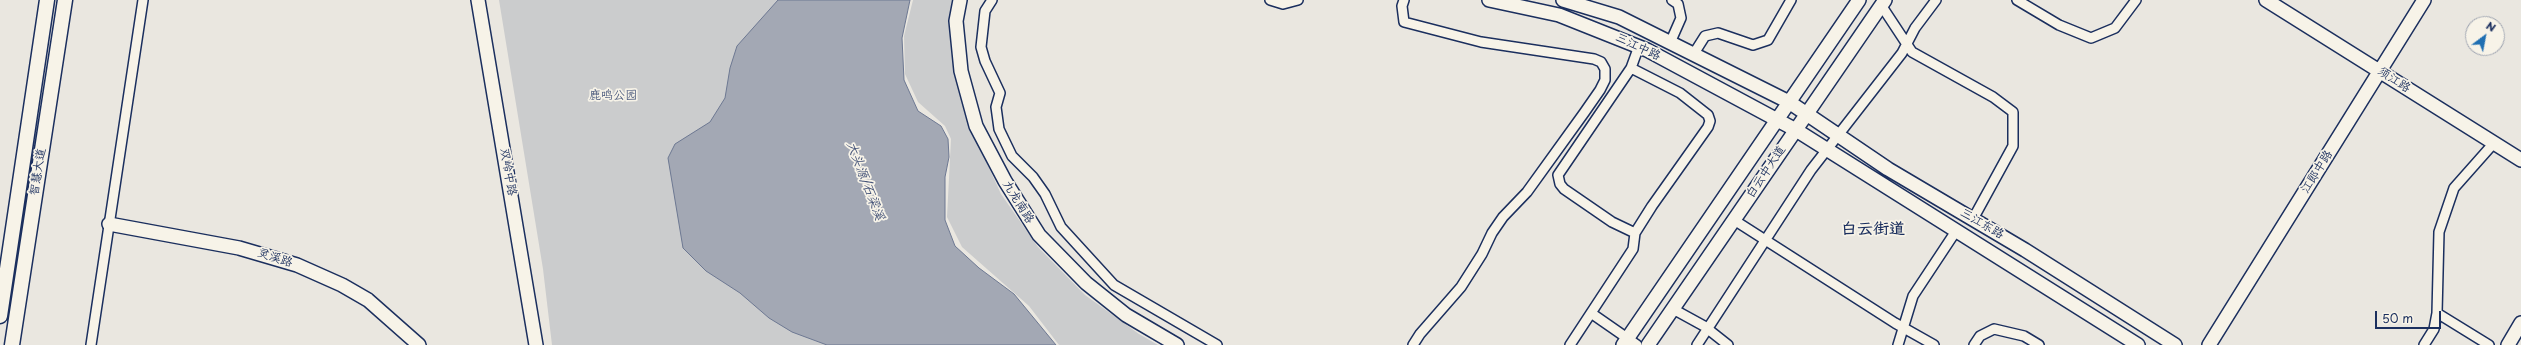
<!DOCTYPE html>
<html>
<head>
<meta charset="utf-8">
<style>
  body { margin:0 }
  #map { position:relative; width:2521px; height:345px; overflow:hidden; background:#eae7e0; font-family:"Playpen Sans",sans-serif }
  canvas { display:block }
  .north { position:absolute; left:2465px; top:16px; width:40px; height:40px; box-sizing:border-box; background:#f7f3e8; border:1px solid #9fa5b1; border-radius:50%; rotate:32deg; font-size:11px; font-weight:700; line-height:16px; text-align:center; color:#1b2f5e }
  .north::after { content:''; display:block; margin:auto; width:14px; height:18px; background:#1f6fb2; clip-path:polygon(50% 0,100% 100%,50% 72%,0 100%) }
  .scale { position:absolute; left:2375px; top:311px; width:66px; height:18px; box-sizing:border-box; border:2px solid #1b2f5e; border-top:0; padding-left:5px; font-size:12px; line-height:14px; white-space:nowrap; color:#1b2f5e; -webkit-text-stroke:3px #f7f3e8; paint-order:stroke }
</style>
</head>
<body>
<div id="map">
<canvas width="2521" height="345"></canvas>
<div class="north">N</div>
<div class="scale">50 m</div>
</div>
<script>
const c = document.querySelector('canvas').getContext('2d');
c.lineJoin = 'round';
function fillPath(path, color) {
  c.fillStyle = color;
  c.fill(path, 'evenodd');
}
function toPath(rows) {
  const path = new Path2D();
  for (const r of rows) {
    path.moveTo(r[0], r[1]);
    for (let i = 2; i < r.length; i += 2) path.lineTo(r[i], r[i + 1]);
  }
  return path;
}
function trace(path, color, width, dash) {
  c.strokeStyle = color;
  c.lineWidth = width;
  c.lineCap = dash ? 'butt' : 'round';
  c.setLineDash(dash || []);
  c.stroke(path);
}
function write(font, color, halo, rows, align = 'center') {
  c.font = font + ' "Playpen Sans","LXGW WenKai TC",sans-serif';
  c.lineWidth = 3.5;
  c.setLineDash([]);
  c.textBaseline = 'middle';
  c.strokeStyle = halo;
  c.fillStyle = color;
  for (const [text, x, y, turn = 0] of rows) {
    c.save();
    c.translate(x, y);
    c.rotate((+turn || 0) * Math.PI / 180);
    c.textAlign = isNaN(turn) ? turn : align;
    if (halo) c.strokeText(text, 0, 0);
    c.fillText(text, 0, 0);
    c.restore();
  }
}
const green = toPath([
  [499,0,788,0,846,345,552,345,543,269],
  [913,0,952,0,949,19,954,59,979,146,1001,194,1038,247,1085,295,1139,334,1158,345,1059,345,1029,306,962,247,947,217,951,139,945,126,918,102,905,74,904,36]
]);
const water = toPath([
  [778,0,910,0,902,38,904,80,918,111,941,126,948,139,949,157,945,177,945,220,955,246,979,268,1014,294,1056,345,827,345,792,332,769,318,740,293,706,271,683,248,668,158,675,144,710,122,725,98,730,68,737,46,778,0]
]);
const street = toPath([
  [992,0,985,11,981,47,985,61,1000,93,996,107,999,129,1012,156,1033,177,1045,194,1061,227,1114,285,1217,345],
  [1270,0,1283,4,1298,0],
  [1404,0,1402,6,1404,22,1481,42,1594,59,1601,62,1605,69,1605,80,1600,90,1584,113,1527,192,1503,217,1492,233,1482,254,1461,287,1420,334,1413,345],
  [2017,0,2059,25,2091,38,2115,28,2136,0],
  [1881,5,1912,52,1993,97,2013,112,2013,146,1973,219],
  [1670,43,1681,18,1678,4,1672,0],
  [1693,55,1705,36,1718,33,1753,45,1768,40,1791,0],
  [1734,220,1895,323,1934,345],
  [1635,233,1612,222,1564,189,1560,184,1558,175,1631,68,1639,46],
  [1673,309,1704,326,1728,345],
  [1591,313,1637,345],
  [2437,313,2489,345],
  [91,345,143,0],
  [1570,345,1633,249,1635,233,1652,206,1708,127,1710,121,1708,115,1680,93,1631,68],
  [1697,345,1811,170,1902,53,1915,28,1936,0],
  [1898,345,1913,296,1956,231],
  [1974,345,1980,336,1994,329,2024,336,2039,345],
  [2424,345,2434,329,2437,313,2439,232,2454,188,2493,144]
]);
const secondary = toPath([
  [478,0,536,345],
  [960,0,956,21,961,71,976,126,1005,181,1039,235,1086,283,1126,315,1177,345],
  [1489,0,1559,15,1647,50,1796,130,2138,345],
  [1563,0,1619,17,1789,102,1888,169,2025,250,2175,345],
  [2266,0,2521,160],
  [109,224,239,248,297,265,342,285,368,300,419,345],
  [1623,345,1859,0],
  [1648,345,1885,0],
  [2209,345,2424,0],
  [2508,345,2521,323]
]);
const primary = toPath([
  [0,316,47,0],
  [12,345,65,0]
]);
const streetNames = [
  ["三江中路",1638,47,25],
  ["须江路",2394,80,33],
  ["智慧大道",38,172,-81],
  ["双岭中路",508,172,80],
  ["白云中大道",1766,172,-56],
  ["江郎中路",2317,172,-58],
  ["九龙南路",1018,202,58],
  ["三江东路",1982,224,30],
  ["灵溪路",275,258,18]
];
const parkNames = [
  ["鹿鸣公园",613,96]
];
const waterNames = [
  ["大头源/石梁溪",865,181,69]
];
const districtNames = [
  ["白云街道",1873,230]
];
fillPath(green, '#cbcccd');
fillPath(water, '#a3a8b4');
trace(water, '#6d7892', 1);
trace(street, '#1b2f5e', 12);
trace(secondary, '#1b2f5e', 16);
trace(primary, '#1b2f5e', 17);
trace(street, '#f7f3e8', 9);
trace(secondary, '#f7f3e8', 13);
trace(primary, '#f7f3e8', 14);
write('12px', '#1b2f5e', '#f7f3e8', streetNames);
write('12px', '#47567a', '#f7f3e8', parkNames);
write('italic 13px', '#445378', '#f7f3e8', waterNames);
write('bold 16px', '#1b2f5e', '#f7f3e8', districtNames);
</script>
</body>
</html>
